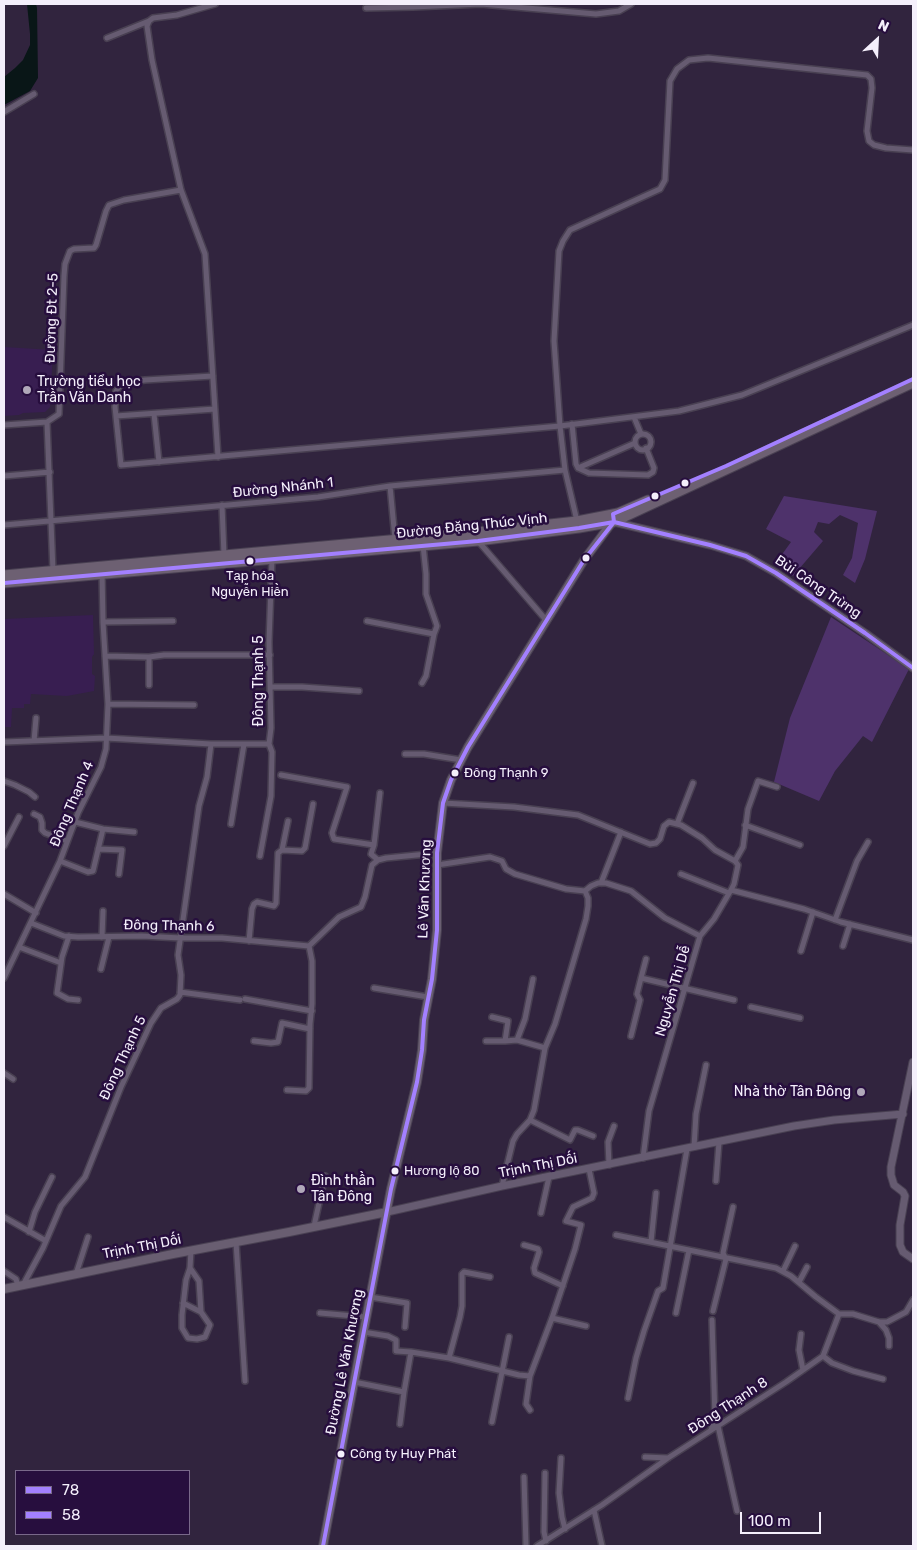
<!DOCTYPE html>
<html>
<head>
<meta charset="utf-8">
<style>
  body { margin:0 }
  #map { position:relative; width:917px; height:1550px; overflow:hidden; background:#31243e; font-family:Rubik,sans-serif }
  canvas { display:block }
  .frame { position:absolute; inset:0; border:5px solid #f4effb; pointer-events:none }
  .legend { position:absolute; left:15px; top:1470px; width:175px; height:65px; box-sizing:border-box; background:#270e3e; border:1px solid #79688a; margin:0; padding:6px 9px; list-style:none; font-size:15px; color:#f4effb }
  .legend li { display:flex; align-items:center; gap:10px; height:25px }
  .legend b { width:25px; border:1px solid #79688a }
  .north { position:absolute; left:852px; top:15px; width:50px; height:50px; -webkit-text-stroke:4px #270e3e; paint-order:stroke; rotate:25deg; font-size:14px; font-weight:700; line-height:20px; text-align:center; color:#f4effb }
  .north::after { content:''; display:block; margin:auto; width:18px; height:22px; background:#f4effb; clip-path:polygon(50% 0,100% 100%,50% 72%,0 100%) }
  .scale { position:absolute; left:740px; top:1512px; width:81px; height:22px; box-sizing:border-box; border:2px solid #f4effb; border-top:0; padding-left:6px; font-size:15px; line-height:18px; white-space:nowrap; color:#f4effb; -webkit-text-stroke:4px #270e3e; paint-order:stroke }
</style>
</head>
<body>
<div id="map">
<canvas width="917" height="1550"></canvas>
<div class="frame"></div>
<ul class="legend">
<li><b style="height:6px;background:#a380ff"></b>78</li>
<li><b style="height:6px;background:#a380ff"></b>58</li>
</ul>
<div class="north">N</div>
<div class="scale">100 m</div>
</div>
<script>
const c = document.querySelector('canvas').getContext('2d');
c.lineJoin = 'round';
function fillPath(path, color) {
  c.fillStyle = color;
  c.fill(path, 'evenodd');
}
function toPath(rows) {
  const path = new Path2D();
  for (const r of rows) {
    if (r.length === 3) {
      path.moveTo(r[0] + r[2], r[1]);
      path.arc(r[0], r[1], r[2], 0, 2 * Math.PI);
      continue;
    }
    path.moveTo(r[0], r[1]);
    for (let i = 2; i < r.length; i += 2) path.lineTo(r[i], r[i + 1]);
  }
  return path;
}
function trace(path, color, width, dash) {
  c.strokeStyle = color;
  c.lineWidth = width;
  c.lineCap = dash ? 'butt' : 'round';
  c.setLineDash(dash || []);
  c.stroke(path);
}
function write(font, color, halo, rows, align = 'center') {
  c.font = font + ' Rubik,sans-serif';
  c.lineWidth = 5;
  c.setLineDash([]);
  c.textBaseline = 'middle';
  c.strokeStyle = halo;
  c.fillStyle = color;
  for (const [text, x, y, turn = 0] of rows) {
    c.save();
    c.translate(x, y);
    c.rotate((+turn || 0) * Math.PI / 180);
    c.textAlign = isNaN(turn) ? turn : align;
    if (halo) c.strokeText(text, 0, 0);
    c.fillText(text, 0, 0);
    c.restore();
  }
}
const built = toPath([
  [4,347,53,350,50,407,45,412,23,413,19,415,4,416],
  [93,615,94,654,92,657,92,674,95,676,94,691,67,696,31,694,30,704,24,704,24,708,12,708,11,727,4,727,4,619]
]);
const green = toPath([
  [784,496,877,511,865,559,855,583,843,575,852,558,858,523,840,515,829,524,818,522,814,532,823,541,793,576,775,564,791,542,766,529],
  [831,617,909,669,872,742,863,736,835,771,819,801,774,782,790,718]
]);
const water = toPath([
  [27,4,36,4,37,8,38,78,30,91,4,105,4,77,15,68,23,60,30,45,30,34]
]);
const minor = toPath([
  [366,8,413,7,481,4,596,14,619,11,631,4],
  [149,21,147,26,152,60,181,190,205,254,218,457],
  [107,38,149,21,153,18,177,15,215,4],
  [4,112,34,94],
  [213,376,145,380,130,382,121,385,116,391,115,407,121,465,560,426,679,411,742,395,913,325],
  [154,414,159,462],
  [116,416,215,409],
  [634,417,641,434],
  [47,422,53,571],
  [572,424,576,464,578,468,589,473,648,475,653,472,654,468,646,448],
  [4,425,47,422,59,414,64,276,65,264,70,251,74,249,94,248,96,245,106,211,109,205,124,200,181,190],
  [643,442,8],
  [578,468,635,443],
  [4,476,50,472],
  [390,486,395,539],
  [222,505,224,555],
  [577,521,565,470,560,426,554,341,559,251,563,241,570,230,660,189,665,180,670,81,677,69,689,60,708,58,867,75,871,79,872,88,867,131,869,141,874,145,886,148,913,150],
  [4,525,318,497,390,486,565,470],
  [478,541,546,620],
  [367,621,434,634],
  [103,622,173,621],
  [105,656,149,657],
  [422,683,426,676,434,634,437,626,426,594,426,574,423,545],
  [149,685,149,657,164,655,270,655],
  [270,687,302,687,359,691],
  [108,704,194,705],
  [34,741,36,718],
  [4,742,106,738,211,744,269,744,271,728,269,642,272,559],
  [405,754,424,754,461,760],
  [281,775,347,787,332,833,334,839,374,845],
  [4,781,15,785,29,792,35,797],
  [443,803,514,807,578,815,650,844,656,843,660,839,664,826,669,822,681,825,702,838,715,850,735,861,738,865,734,884,731,890,714,919,700,936,649,1111,643,1158],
  [34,814,40,817,42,823,42,830,45,833,67,841],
  [75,822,103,829,134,832],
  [231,824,244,744],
  [677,824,693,783],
  [745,825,800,845],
  [4,846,19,817],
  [98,849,122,850,119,874],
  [282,850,288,821],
  [260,856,271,796,272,752,269,744],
  [378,860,371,854,374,845,380,793],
  [60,861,88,872,93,871,103,829],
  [735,861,743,847,748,809,758,781,777,787],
  [437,865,490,857,502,861,506,869,515,874,566,889,585,891,591,886,598,883,606,883,631,891,665,918,700,936],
  [681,874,729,893],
  [601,883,621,832],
  [731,890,804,909,841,922,913,940],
  [4,894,36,913],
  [835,920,857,861,868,842],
  [31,923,64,936,78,937,142,936,181,938,222,938,309,946],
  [69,936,62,957,57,993,68,999,78,1000],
  [102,937,103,911],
  [249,941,252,909,254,904,257,902,274,906,276,903,278,853,282,850,302,851,305,848,313,804],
  [843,946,850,924],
  [19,947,61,963],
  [801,951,813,912],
  [101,969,109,937],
  [4,978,60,861,78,813,101,767,106,749,108,704,103,622,102,572],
  [641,978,646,959],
  [374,988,428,997],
  [180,992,240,1000],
  [245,999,312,1011],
  [751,1007,800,1018],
  [492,1017,508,1021,505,1041,517,1040,545,1048],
  [631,1036,640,1000,637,994,641,978,734,1000],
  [517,1040,525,1019,533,979],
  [254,1041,271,1043,278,1042,282,1023,310,1029],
  [486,1041,505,1041],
  [4,1073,13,1079],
  [287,1090,306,1091,309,1088,310,1024,312,1004,312,961,309,946,339,917,361,907,365,897,372,865,378,860,386,858,437,853],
  [530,1120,570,1140,575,1130,578,1130,593,1136],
  [694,1147,696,1114,706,1065],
  [609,1165,608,1142,614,1126],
  [716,1181,719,1142],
  [502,1186,513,1141,517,1134,530,1120,534,1110,545,1048,555,1024,586,919,588,906,588,898,585,891],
  [541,1213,549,1177],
  [4,1217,46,1241],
  [314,1226,325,1176],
  [29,1232,35,1212,52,1177],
  [616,1235,776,1268,791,1276,816,1297,839,1314],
  [236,1242,245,1381],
  [651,1242,656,1193],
  [524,1245,538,1249,539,1252,534,1268,535,1273,563,1286],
  [190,1268,199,1281,201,1312],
  [4,1271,16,1279,18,1286],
  [783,1271,795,1246],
  [76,1274,88,1237],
  [799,1282,807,1267],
  [23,1285,43,1248,61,1206,85,1177,121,1087,151,1023,161,1008,177,999,180,995,181,975,178,955,199,806,207,777,211,744],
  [370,1297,407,1303,405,1327],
  [183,1303,201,1312,210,1325,205,1337,197,1339,188,1338,182,1328,182,1315,186,1280,190,1268,191,1250],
  [713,1311,726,1259,723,1253,733,1207],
  [320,1313,366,1317],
  [676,1313,689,1250],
  [552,1318,586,1326],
  [879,1322,886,1330,889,1338,889,1346],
  [363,1332,388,1336,396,1340,396,1351,411,1352,404,1392],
  [801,1334,799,1350,803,1370],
  [411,1352,449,1358,519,1375,530,1376,552,1318,575,1249,581,1225,566,1221,573,1207,592,1198,594,1193,589,1169],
  [823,1356,832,1363,853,1371,883,1379],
  [449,1358,460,1317,462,1306,462,1274,464,1272,490,1277],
  [530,1376,526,1404,530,1410],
  [354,1382,404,1392,400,1424],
  [628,1398,636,1358,644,1331,658,1291,663,1288,687,1149],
  [492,1422,509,1337],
  [718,1426,737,1511],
  [711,1430,715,1418,712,1320],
  [645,1457,668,1458],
  [561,1458,559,1493,562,1517,565,1529],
  [545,1473,544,1532,546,1541],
  [524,1477,526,1546],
  [594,1510,602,1546],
  [537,1546,602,1505,668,1458,786,1382,823,1356,839,1314,853,1314,879,1322,887,1322,906,1312,913,1300]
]);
const tertiary = toPath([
  [614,522,710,545,746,556,776,573,865,633,913,668],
  [913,1062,891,1167,891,1175,894,1185,903,1192,905,1196,900,1225,900,1245,903,1252,913,1259],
  [387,1212,502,1186,794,1126,834,1120,903,1114]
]);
const secondary = toPath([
  [4,1289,173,1254,289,1232,387,1212],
  [323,1546,377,1261,391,1189,417,1082,422,1050,424,1020,432,979,437,930,437,853,443,803,451,780,468,747,584,560,613,521]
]);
const primary = toPath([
  [4,575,477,532,577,521,618,513,648,500],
  [4,583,478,541,579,528,614,522,913,383]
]);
const bus1 = toPath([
  [4,583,478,541,579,528,614,522],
  [323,1546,391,1189,417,1082,422,1050,424,1020,432,979,437,930,437,853,443,803,451,780,468,747,584,560,614,522]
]);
const bus2 = toPath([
  [614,522,710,545,746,556,776,573,865,633,913,668],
  [614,522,613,514,726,466,913,379]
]);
const markers = [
  [27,390,5,"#b0a8b9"],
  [685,483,4.5,"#f4effb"],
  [655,496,4.5,"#f4effb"],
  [586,558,4.5,"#f4effb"],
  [250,561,4.5,"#f4effb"],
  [455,773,4.5,"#f4effb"],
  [861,1092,5,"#b0a8b9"],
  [395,1171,4.5,"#f4effb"],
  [301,1189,5,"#b0a8b9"],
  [341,1454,4.5,"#f4effb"]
];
const busNames = [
  ["Tạp hóa",250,576,"center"],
  ["Nguyễn Hiền",250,592,"center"],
  ["Đông Thạnh 9",464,773],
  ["Hương lộ 80",404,1171],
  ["Công ty Huy Phát",350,1454]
];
const streetNames = [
  ["Đường Đt 2-5",52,318,-88],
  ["Đường Nhánh 1",283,488,-6],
  ["Đường Đặng Thúc Vịnh",472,526,-6],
  ["Bùi Công Trừng",818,587,34],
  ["Đông Thạnh 5",259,681,-90],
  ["Đông Thạnh 4",72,804,-67],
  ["Lê Văn Khương",425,889,-88],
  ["Đông Thạnh 6",169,926,1],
  ["Nguyễn Thị Dễ",673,991,-74],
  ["Đông Thạnh 5",123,1058,-65],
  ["Trịnh Thị Dối",538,1166,-11],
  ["Trịnh Thị Dối",142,1247,-11],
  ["Đường Lê Văn Khương",345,1362,-79],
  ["Đông Thạnh 8",728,1406,-33]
];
const poiNames = [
  ["Trường tiểu học",37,382],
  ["Trần Văn Danh",37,398],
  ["Nhà thờ Tân Đông",851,1092,"right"],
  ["Đình thần",311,1181],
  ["Tân Đông",311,1197]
];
fillPath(built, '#381e51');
fillPath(green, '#4e326b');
fillPath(water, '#091617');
trace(minor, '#494052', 8);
trace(tertiary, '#494052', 9);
trace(secondary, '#494052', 10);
trace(primary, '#494052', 11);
trace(minor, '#665b71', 5);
trace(tertiary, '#665b71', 7);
trace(secondary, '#695e71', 8);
trace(primary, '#6d6072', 9);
trace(bus1, '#a380ff', 4);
trace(bus2, '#a380ff', 4);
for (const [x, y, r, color] of markers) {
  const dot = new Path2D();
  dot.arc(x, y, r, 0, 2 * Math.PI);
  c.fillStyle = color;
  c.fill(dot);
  trace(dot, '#270e3e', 2);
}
write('13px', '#f4effb', '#270e3e', busNames, 'left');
write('14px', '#f4effb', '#270e3e', streetNames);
write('14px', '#f4effb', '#270e3e', poiNames, 'left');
</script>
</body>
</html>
